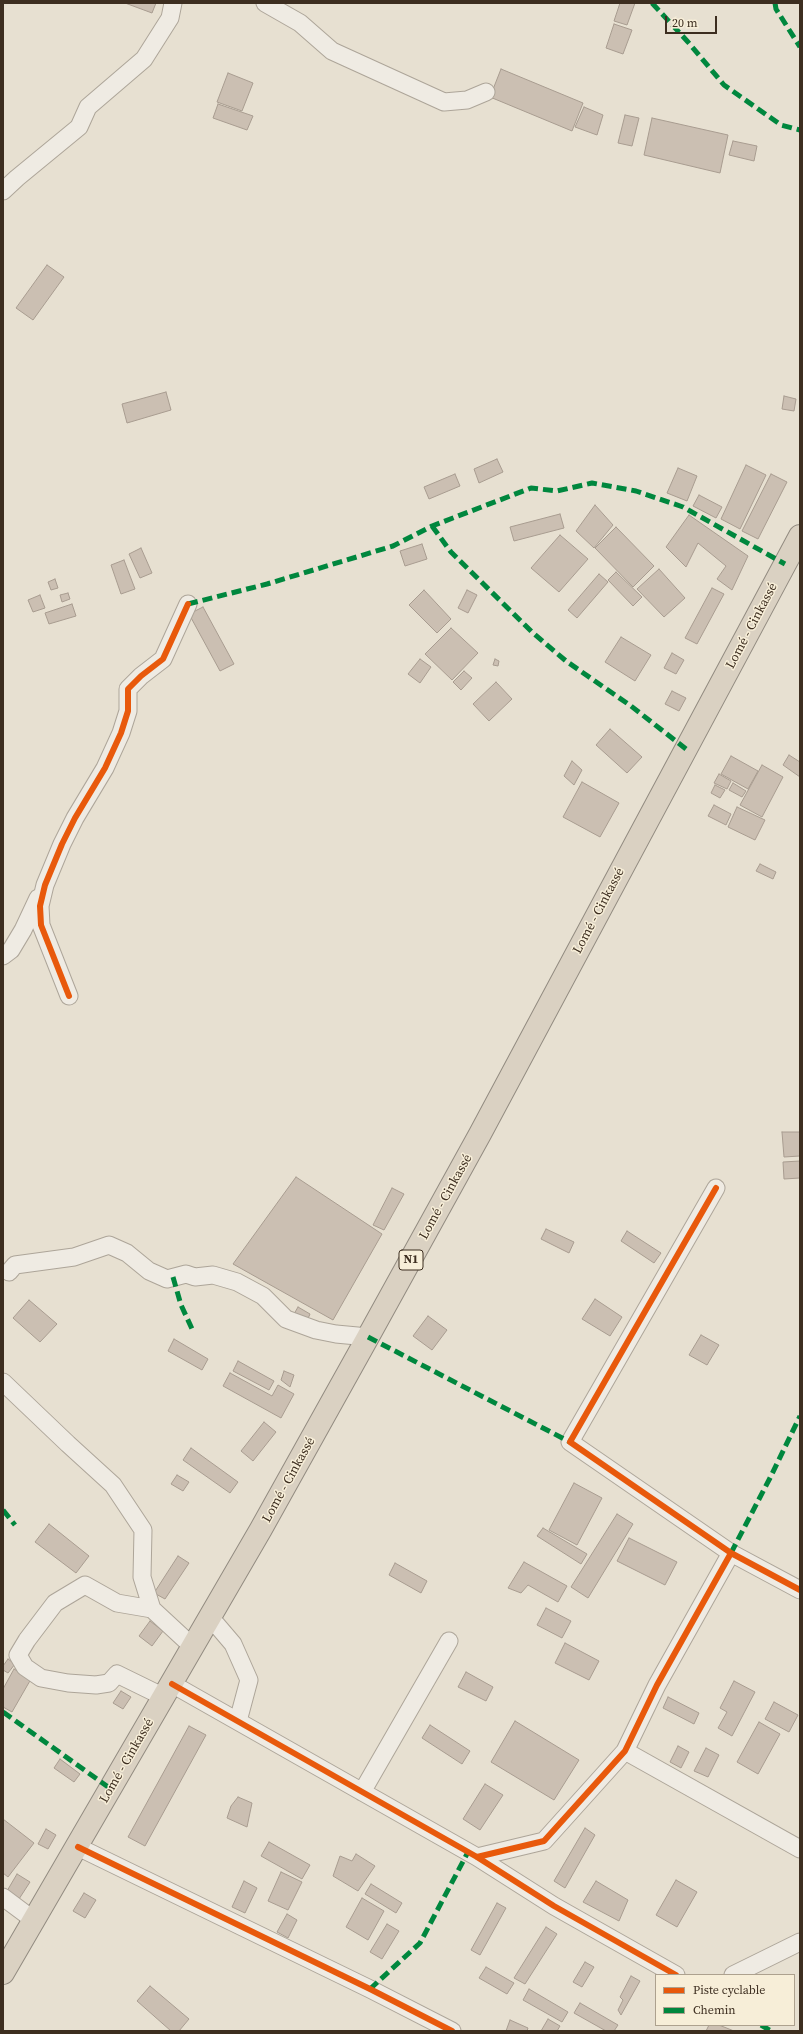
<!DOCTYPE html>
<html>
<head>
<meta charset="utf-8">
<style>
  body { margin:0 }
  #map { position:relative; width:803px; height:2034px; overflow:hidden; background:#e7e0d1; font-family:"Source Serif 4",serif }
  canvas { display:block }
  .frame { position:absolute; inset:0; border:4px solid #3d2e20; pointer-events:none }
  .legend { position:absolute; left:655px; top:1974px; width:140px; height:52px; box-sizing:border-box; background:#f7eed8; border:1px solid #ada18e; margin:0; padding:5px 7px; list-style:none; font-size:12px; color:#3d2e20 }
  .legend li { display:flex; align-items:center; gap:8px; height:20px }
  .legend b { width:20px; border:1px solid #ada18e }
  .scale { position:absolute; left:665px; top:16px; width:52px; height:18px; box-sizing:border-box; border:2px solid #3d2e20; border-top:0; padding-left:5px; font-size:12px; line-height:14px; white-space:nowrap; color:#3d2e20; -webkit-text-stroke:3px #f7eed8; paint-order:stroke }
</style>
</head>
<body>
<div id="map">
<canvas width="803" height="2034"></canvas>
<div class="frame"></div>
<ul class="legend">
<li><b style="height:5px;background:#e8590c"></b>Piste cyclable</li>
<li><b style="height:5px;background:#00873e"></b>Chemin</li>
</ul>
<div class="scale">20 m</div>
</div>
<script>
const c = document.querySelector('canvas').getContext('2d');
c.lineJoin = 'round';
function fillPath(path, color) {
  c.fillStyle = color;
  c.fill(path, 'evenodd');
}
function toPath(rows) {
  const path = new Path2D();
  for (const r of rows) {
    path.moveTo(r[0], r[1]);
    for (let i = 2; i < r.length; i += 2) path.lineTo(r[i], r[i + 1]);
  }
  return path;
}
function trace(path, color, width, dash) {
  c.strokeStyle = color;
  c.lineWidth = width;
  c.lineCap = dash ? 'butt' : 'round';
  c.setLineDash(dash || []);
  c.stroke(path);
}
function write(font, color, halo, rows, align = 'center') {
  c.font = font + ' "Source Serif 4",serif';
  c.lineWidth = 3;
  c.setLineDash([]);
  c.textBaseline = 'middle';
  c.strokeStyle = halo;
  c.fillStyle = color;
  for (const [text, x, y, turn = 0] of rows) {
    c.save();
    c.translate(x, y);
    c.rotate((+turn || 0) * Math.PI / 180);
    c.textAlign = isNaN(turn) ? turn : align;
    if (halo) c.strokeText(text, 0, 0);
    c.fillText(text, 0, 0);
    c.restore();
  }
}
const building = toPath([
  [125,3,156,3,152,13,125,3],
  [620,3,635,3,627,25,614,21,620,3],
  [614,24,632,30,623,54,606,48,614,24],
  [501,69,583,103,572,131,490,97,501,69],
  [228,73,253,83,242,111,217,102,228,73],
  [218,104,253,116,247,130,213,118,218,104],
  [584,107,603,115,597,135,575,127,584,107],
  [625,115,639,118,632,146,618,143,625,115],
  [652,118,728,135,720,173,644,155,652,118],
  [733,141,757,146,754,161,729,155,733,141],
  [47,265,64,277,33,320,16,308,47,265],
  [166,392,171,410,127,423,122,404,166,392],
  [784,396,796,399,794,411,782,409,784,396],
  [497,459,503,472,479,483,474,469,497,459],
  [746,465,766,475,740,529,721,519,746,465],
  [678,468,697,476,687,501,667,493,678,468],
  [455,474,460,486,429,499,424,487,455,474],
  [771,474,787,482,758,539,742,531,771,474],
  [699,495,722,507,716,518,693,506,699,495],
  [595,505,613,525,594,548,576,531,595,505],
  [560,514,564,528,514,541,510,527,560,514],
  [689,515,748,556,732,590,717,579,726,566,698,543,686,567,666,547,689,515],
  [616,527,654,566,633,587,595,548,616,527],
  [560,535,588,559,559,592,531,568,560,535],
  [422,544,427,559,405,566,400,551,422,544],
  [141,548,152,573,140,578,129,554,141,548],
  [124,560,135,589,121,594,111,565,124,560],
  [659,569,685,598,664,617,637,589,659,569],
  [616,572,642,597,633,606,608,580,616,572],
  [599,574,608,582,577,618,568,610,599,574],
  [55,579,58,588,51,590,48,582,55,579],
  [712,588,724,594,697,644,685,638,712,588],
  [424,590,451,619,437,633,409,605,424,590],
  [467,590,477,595,468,613,458,608,467,590],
  [68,593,70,599,62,602,60,595,68,593],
  [40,595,45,608,33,612,28,600,40,595],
  [72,604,76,616,49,624,45,613,72,604],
  [203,607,234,664,220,671,189,614,203,607],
  [451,628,478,653,452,680,425,654,451,628],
  [621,637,651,655,635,681,605,662,621,637],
  [672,653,684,660,676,674,664,668,672,653],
  [420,659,431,667,420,683,408,674,420,659],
  [495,659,499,661,498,666,493,665,495,659],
  [464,671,472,678,461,690,453,682,464,671],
  [496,682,512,699,489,721,473,704,496,682],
  [672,691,686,698,679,711,665,704,672,691],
  [610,729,642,757,627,773,596,745,610,729],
  [789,755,800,762,800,777,783,765,789,755],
  [731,756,758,771,748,789,721,774,731,756],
  [572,761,582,770,574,785,564,776,572,761],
  [762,765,783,777,762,817,740,805,762,765],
  [719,774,731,781,727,789,714,783,719,774],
  [582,782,619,803,600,837,563,817,582,782],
  [733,783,746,791,742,797,729,790,733,783],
  [715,785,725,790,720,798,711,793,715,785],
  [714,805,731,814,726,825,708,816,714,805],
  [737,807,765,820,755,840,728,827,737,807],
  [760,864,776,872,773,879,756,871,760,864],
  [782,1132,800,1132,800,1156,784,1157,782,1132],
  [800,1161,800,1178,784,1179,783,1162,800,1161],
  [296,1177,382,1234,333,1320,233,1264,296,1177],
  [392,1188,404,1194,384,1230,373,1225,392,1188],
  [546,1229,574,1242,569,1253,541,1239,546,1229],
  [627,1231,661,1253,654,1263,621,1241,627,1231],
  [595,1299,622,1317,610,1336,582,1319,595,1299],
  [29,1300,57,1324,40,1342,13,1318,29,1300],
  [298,1307,310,1314,307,1321,294,1314,298,1307],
  [428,1316,447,1330,432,1350,413,1336,428,1316],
  [701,1335,719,1345,707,1365,689,1355,701,1335],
  [174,1339,208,1359,202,1370,168,1351,174,1339],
  [238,1361,274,1381,269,1390,233,1371,238,1361],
  [284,1371,294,1375,290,1387,281,1380,284,1371],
  [230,1373,272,1396,278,1385,294,1394,281,1418,223,1386,230,1373],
  [264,1422,276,1432,253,1461,241,1451,264,1422],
  [191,1448,238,1482,230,1493,183,1460,191,1448],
  [177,1475,189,1482,183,1491,171,1484,177,1475],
  [574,1483,602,1498,577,1545,549,1530,574,1483],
  [617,1514,633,1524,588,1598,571,1587,617,1514],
  [49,1524,89,1556,76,1573,35,1542,49,1524],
  [543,1528,587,1554,581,1564,537,1536,543,1528],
  [629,1538,677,1562,665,1585,617,1561,629,1538],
  [178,1556,189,1563,165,1599,154,1593,178,1556],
  [524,1562,567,1586,558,1602,528,1585,521,1593,508,1588,524,1562],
  [395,1563,427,1581,421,1593,389,1575,395,1563],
  [546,1608,571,1621,562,1638,537,1625,546,1608],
  [150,1621,163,1631,152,1646,139,1636,150,1621],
  [565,1643,599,1661,589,1680,555,1663,565,1643],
  [8,1659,15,1664,8,1673,3,1670,3,1666,8,1659],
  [14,1669,31,1679,12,1712,3,1707,3,1689,14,1669],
  [466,1672,493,1687,486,1701,458,1687,466,1672],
  [734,1681,755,1692,732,1736,718,1728,727,1712,720,1708,734,1681],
  [121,1691,131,1697,123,1709,113,1703,121,1691],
  [668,1697,699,1713,694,1724,663,1708,668,1697],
  [774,1702,798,1715,789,1732,765,1719,774,1702],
  [515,1721,579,1760,554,1800,491,1762,515,1721],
  [759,1722,780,1734,758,1774,737,1762,759,1722],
  [430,1725,470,1751,462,1764,422,1738,430,1725],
  [189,1726,206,1735,145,1846,128,1837,189,1726],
  [678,1746,689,1752,681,1768,670,1762,678,1746],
  [706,1748,719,1755,708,1777,694,1771,706,1748],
  [60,1759,80,1774,74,1782,54,1768,60,1759],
  [485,1784,503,1795,480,1830,463,1819,485,1784],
  [238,1797,252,1803,247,1827,227,1818,231,1806,238,1797],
  [3,1819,34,1843,8,1877,3,1873,3,1819],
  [585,1828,595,1835,565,1888,554,1881,585,1828],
  [46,1829,56,1835,48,1849,38,1844,46,1829],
  [269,1842,310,1865,302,1879,261,1856,269,1842],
  [356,1854,375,1866,358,1891,333,1876,340,1856,352,1861,356,1854],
  [281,1872,302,1882,288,1910,268,1901,281,1872],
  [17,1874,30,1882,19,1899,7,1891,17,1874],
  [676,1880,697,1892,677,1927,656,1915,676,1880],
  [244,1881,257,1888,245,1913,232,1907,244,1881],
  [596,1881,628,1900,619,1921,583,1902,596,1881],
  [371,1884,402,1903,396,1913,365,1894,371,1884],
  [84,1893,96,1900,85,1918,73,1911,84,1893],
  [362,1898,384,1911,368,1940,346,1927,362,1898],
  [497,1903,506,1908,480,1955,471,1950,497,1903],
  [287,1914,297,1920,288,1938,277,1932,287,1914],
  [387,1924,399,1931,382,1959,370,1952,387,1924],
  [546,1927,557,1934,525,1984,514,1978,546,1927],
  [585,1962,594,1967,582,1987,573,1982,585,1962],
  [486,1967,514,1983,507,1994,479,1978,486,1967],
  [631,1976,640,1981,621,2015,618,2010,623,2000,620,1997,631,1976],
  [150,1986,189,2019,179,2031,171,2031,137,2001,150,1986],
  [529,1989,568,2012,562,2022,523,2000,529,1989],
  [580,2003,618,2025,614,2031,606,2031,574,2013,580,2003],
  [548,2019,560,2026,557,2031,541,2031,548,2019],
  [510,2020,528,2028,527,2031,506,2031,510,2020],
  [709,2025,719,2025,734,2031,706,2031,709,2025]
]);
const minor = toPath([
  [265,3,300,23,332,51,444,102,467,100,486,92],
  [3,191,17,178,79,127,88,107,144,59,170,18,173,3],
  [3,956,11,950,23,930,38,898],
  [69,996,41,925,40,906,45,885,62,844,75,818,105,768,121,733,128,711,128,689,141,676,163,659,188,604],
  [716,1188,570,1442,731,1553],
  [9,1272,15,1265,74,1257,109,1245,127,1253,149,1271,167,1279,186,1274,195,1277,213,1275,237,1282,263,1296,286,1319,316,1330,336,1334,368,1337],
  [3,1382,68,1444,113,1485,143,1530,142,1577,152,1609,193,1647],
  [152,1609,117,1603,85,1585,55,1603,27,1640,18,1655,25,1667,41,1678,68,1683,96,1685,109,1683,117,1674,164,1697],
  [210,1617,233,1644,249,1680,238,1721],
  [172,1684,477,1857,554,1906,676,1975],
  [625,1751,800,1849],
  [362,1792,449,1641],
  [78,1847,370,1989,452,2031],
  [477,1857,544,1841,625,1751,657,1685,731,1553,800,1590],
  [3,1897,35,1921],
  [733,1975,800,1942]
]);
const highway = toPath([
  [3,1973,261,1529,368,1337,480,1134,800,536]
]);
const quiet = toPath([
  [652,3,688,42,724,85,781,125,800,130],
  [775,3,776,9,800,47],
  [432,526,451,552,532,632,566,661,631,706,686,749],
  [188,604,267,584,393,546,432,526,531,488,557,491,592,483,636,491,683,507,785,564],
  [173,1277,181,1305,193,1331],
  [368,1337,570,1442],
  [3,1510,15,1525],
  [731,1553,770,1478,800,1416],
  [3,1712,111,1789],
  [370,1989,420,1943,468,1852],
  [761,2025,771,2031]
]);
const cycleway = toPath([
  [69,996,41,925,40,906,45,885,62,844,75,818,105,768,121,733,128,711,128,689,141,676,163,659,188,604],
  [716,1188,570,1442,731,1553],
  [172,1684,477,1857,554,1906,676,1975],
  [78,1847,370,1989,452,2031],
  [477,1857,544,1841,625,1751,657,1685,731,1553,800,1590]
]);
const shields = [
  [411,1260,24]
];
const shieldNames = [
  ["N1",411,1260]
];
const streetNames = [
  ["Lomé - Cinkassé",752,626,-62],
  ["Lomé - Cinkassé",599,911,-62],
  ["Lomé - Cinkassé",446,1197,-61],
  ["Lomé - Cinkassé",289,1480,-61],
  ["Lomé - Cinkassé",127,1761,-60]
];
fillPath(building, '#cbbfb2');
trace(building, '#a89c90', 1);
trace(minor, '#ada599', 19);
trace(highway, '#928b80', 24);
trace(minor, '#efebe3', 17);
trace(highway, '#dad1c2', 22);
trace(quiet, '#00873e', 5, [10, 5]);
trace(cycleway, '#e8590c', 6);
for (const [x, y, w] of shields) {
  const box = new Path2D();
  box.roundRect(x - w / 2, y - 10, w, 20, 3);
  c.fillStyle = '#f7eed8';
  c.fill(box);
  trace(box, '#3d2e20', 1);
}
write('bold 12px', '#3d2e20', null, shieldNames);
write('13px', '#3d2e20', '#f7eed8', streetNames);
</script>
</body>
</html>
